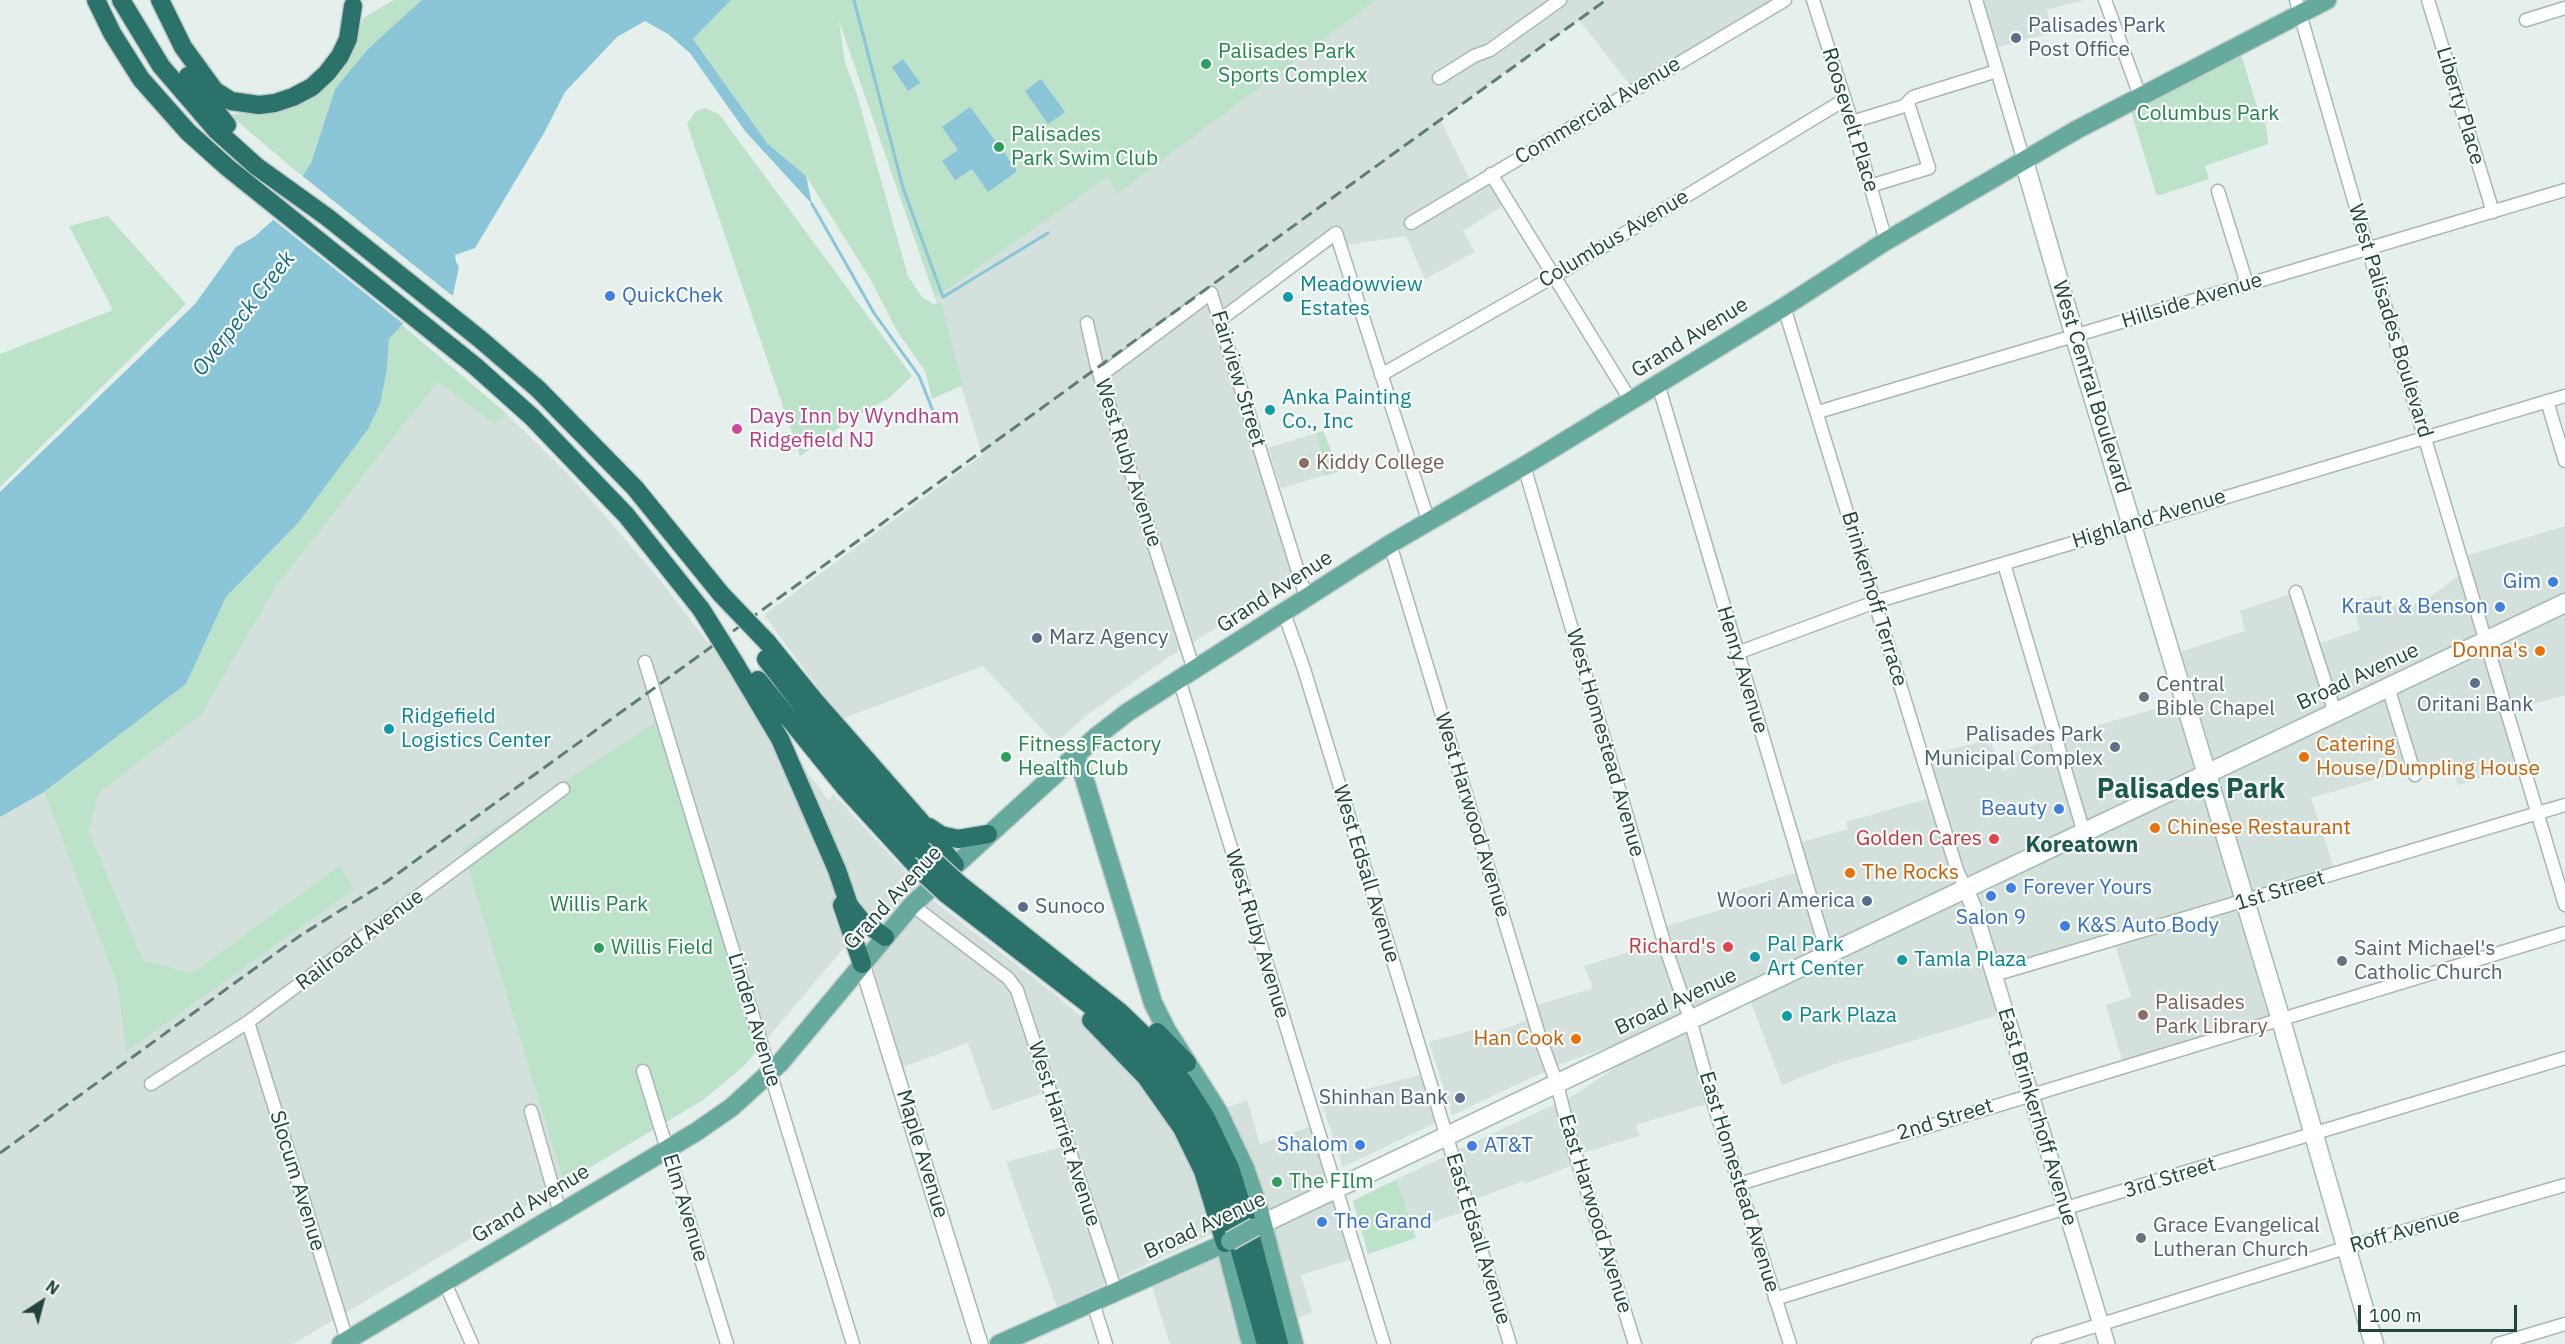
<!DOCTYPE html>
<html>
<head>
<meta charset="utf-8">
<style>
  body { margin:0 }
  #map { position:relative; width:2565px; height:1344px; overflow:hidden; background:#e5efec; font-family:"IBM Plex Sans",sans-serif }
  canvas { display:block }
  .north { position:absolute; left:12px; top:1272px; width:60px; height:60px; -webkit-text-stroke:4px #f7fbf9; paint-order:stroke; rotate:36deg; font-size:16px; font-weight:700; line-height:24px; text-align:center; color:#22443d }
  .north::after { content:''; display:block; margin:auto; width:21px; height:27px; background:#22443d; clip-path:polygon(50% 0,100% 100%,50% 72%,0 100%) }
  .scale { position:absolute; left:2358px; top:1305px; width:159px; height:27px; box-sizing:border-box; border:3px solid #22443d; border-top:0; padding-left:8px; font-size:18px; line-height:21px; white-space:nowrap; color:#22443d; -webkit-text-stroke:4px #f7fbf9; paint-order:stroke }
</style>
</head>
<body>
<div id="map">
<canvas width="2565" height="1344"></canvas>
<div class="north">N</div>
<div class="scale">100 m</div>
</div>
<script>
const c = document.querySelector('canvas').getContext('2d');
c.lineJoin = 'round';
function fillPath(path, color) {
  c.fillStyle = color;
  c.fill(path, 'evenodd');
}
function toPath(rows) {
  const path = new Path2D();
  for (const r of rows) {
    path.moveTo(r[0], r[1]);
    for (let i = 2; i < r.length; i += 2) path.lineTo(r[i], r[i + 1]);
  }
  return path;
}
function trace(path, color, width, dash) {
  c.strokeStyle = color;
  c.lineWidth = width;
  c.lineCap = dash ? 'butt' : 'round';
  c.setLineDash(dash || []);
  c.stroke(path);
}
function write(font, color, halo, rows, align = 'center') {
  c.font = font + ' "IBM Plex Sans",sans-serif';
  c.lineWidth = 4.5;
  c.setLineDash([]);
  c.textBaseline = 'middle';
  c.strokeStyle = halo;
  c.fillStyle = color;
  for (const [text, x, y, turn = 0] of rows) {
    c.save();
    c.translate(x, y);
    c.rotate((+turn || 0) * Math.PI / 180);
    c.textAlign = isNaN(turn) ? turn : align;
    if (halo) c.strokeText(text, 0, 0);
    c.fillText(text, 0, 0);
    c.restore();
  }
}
const built = toPath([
  [1375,0,1785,0,1634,90,1579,20,1440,119,1474,188,1494,177,1510,201,1463,231,1475,252,1425,279,1406,236,1327,248,1221,326,1297,579,1167,658,1086,716,1055,743,983,666,841,719,764,615,982,455,935,298,1108,177,1117,193],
  [1977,0,2085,0,2046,10,2054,32,1991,49],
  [438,382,494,424,506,413,573,479,660,580,829,801,833,794,932,900,1058,997,1085,1020,1132,1070,1183,1142,1215,1228,1211,1234,1057,1307,1006,1162,1062,1147,1043,1093,992,1111,968,1043,903,1067,873,967,894,943,857,911,853,937,760,1047,462,849,564,1183,293,1344,0,1344,0,817,44,792,117,984,126,1052,354,890,340,865,192,973,143,960,89,831,99,793,201,715,277,585],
  [1323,431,1339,471,1281,488,1268,448],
  [2565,526,2565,695,2508,711,2523,763,2458,785,2449,758,2311,798,2336,874,2245,901,2281,1020,2124,1067,2106,1005,2131,997,2114,941,1994,975,2005,1013,1835,1064,1782,1085,1748,994,1690,1019,1713,1102,1636,1125,1640,1136,1575,1155,1577,1163,1525,1184,1524,1181,1467,1202,1470,1210,1413,1228,1397,1179,1574,1095,1687,1020,1563,1063,1452,1115,1429,1042,1477,1029,1480,1038,1533,1018,1530,1007,1591,989,1592,985,1584,966,1663,942,1660,928,1730,907,1725,894,1802,871,1795,844,1848,829,1846,822,1934,797,1922,756,1990,740,2003,771,2018,765,2014,753,2055,737,2184,701,2171,655,2245,631,2240,611,2296,592,2314,645,2360,630,2352,602,2381,595,2386,609,2403,603,2405,608,2427,599,2465,571,2461,557],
  [1420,1075,1435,1123,1343,1167,1321,1101],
  [1247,1100,1260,1144,1315,1125,1358,1257,1301,1275,1312,1312,1288,1322,1218,1111],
  [1225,1243,1251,1344,1170,1344,1149,1277]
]);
const green = toPath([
  [394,0,422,0,335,89,311,163,302,176,230,115,289,106,319,95,355,46,363,18],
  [731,0,1376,0,1117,194,1108,177,935,298,839,21,845,63,857,95,908,276,922,297,933,304,941,303,963,385,932,399,925,371,897,331,869,277,806,176,767,143,693,39],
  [2238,44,2260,117,2263,117,2267,130,2268,144,2205,166,2209,179,2157,196,2128,102],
  [704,108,719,114,912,376,889,398,848,421,800,456,687,124,695,112],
  [108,216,186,304,0,487,0,354,113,310,69,226],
  [402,325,506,413,494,424,438,382,277,585,201,715,99,793,89,831,143,960,192,973,340,865,354,890,126,1052,117,984,44,792,186,684,226,597,298,523,387,369,389,339],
  [1323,431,1339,471,1325,476,1318,456,1322,454,1302,458,1321,452,1316,433],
  [665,716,760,1047,744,1066,703,1100,564,1183,462,849],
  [1397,1179,1416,1238,1368,1254,1353,1201]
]);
const water = toPath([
  [422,0,731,0,693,39,767,143,806,176,812,204,745,131,690,53,668,34,645,21,617,37,565,92,544,133,475,248,455,255,456,262,459,267,453,295,442,293,402,325,389,339,387,369,380,404,368,429,298,523,226,597,186,684,44,792,0,817,0,492,195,304,236,247,254,237,272,221,311,163,335,89,368,49],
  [903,59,920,83,908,91,892,67],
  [1041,79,1065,112,1048,124,1025,91],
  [970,107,1016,169,1016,172,988,192,972,169,955,180,942,161,958,150,942,127]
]);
const pier = toPath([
  [300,174,455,298,443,297,406,326,271,218]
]);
const stream = toPath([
  [854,0,903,188,943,297,1048,233],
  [812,204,874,313,919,376,937,421]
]);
const minor = toPath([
  [1813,0,1852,122,1886,241],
  [1976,0,2024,161],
  [2105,0,2140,96],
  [2296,0,2368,249,2565,905],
  [2428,0,2493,212],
  [2526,20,2565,8],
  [1439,78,1474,56,1490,50,1560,0],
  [1852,122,1904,106,1913,97,1997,71],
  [1491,174,1631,401],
  [1870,186,1929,168,1908,103],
  [2218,191,2247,284],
  [1411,223,1785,0],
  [1784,307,1957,870,1966,890],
  [1220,320,1336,233,1429,523],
  [1087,323,1097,367,1194,670],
  [1381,375,1553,277,1844,100],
  [1100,376,1211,293,1306,597],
  [1658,384,1828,956],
  [2547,401,2565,461],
  [1818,412,2565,190],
  [1524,466,1666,949,1690,1019,1713,1102,1790,1344],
  [1390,544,1539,1035,1557,1084,1571,1140,1635,1344],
  [2004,564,2084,833],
  [2296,592,2335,713],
  [1284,613,1304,669,1510,1344],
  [1737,653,1875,602,2565,396],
  [645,662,853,1344],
  [1179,679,1384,1344],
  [2388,687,2415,775],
  [912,905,1008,978,1017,990,1116,1292],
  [1994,975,2565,805],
  [248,1022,347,1340],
  [643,1071,727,1344],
  [151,1084,248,1022,563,789],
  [531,1111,560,1213],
  [1739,1184,2565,933],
  [445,1283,472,1344],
  [1775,1299,2066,1208,2565,1058],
  [1093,1303,1106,1344],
  [2038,1344,2345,1248,2565,1185],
  [2498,1344,2565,1324]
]);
const tertiary = toPath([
  [1966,890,1973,906,2107,1344],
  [862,964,980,1344]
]);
const secondary = toPath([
  [2024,161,2075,337,2281,1020,2374,1344],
  [1262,1224,2565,603]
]);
const primary = toPath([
  [1075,756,1082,771,1153,1003,1166,1029,1218,1111,1245,1168,1258,1206,1294,1344],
  [1225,1243,1251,1344],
  [341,1344,696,1132,732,1107,780,1063,912,905,1097,736,1128,712,1390,544,1524,466,1784,307,1886,241,2078,129,2327,0],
  [999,1344,1230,1241]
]);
const motorway = toPath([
  [96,0,112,33,141,79,188,132,227,167,475,366,532,417,626,515,701,609],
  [121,0,161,66,216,130,256,166,327,217,480,339,538,389,635,488,721,594],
  [160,0,183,47,215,91,231,101,259,105,275,103,293,97,312,87,327,73,340,56,348,39,353,6],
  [188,76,227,125],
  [767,642,814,700,922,823,955,865],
  [766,659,847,764,922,850],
  [736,665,780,739,837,870,849,905,861,920,885,937],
  [758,680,846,789,921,871],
  [929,827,941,835,958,839,988,834],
  [958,883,1120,1012,1149,1040,1184,1083,1205,1116,1230,1168,1247,1222,1279,1344],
  [946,894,1105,1017,1133,1042,1170,1085,1200,1134,1222,1186,1266,1344],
  [842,905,862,964],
  [1091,1020,1146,1077,1182,1128,1203,1171,1225,1243],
  [1157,1032,1187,1063]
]);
const rail = toPath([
  [0,1153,301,935,386,882,1606,0]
]);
const primaryBridge = toPath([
  [1230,1241,1255,1227]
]);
const motorwayBridge = toPath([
  [721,594,767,642],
  [701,609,736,665],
  [922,850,958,883],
  [921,871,946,894]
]);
const markers = [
  [2016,38,6,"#5c6f8a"],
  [1206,64,6,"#2e9e5b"],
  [999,147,6,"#2e9e5b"],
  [610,296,6,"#3f7fe0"],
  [1288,297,6,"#0f9aa8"],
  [1270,410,6,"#0f9aa8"],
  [737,429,6,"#d1479c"],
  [1304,463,6,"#8d6e63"],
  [2553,582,6,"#3f7fe0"],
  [2500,607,6,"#3f7fe0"],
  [1037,638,6,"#5c6f8a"],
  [2540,651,6,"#e8710a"],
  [2475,683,6,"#5c6f8a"],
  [2144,697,6,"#6b7280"],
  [389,729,6,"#0f9aa8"],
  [2115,747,6,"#5c6f8a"],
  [1006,757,6,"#2e9e5b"],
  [2304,757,6,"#e8710a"],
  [2059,809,6,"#3f7fe0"],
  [2155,828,6,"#e8710a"],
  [1994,839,6,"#e0444e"],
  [1850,873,6,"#e8710a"],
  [2011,888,6,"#3f7fe0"],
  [1991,896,6,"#3f7fe0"],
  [1867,901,6,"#5c6f8a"],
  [1023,907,6,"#5c6f8a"],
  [2065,926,6,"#3f7fe0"],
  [1728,947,6,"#e0444e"],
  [599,948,6,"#2e9e5b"],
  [1755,957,6,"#0f9aa8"],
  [1902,960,6,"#0f9aa8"],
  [2342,961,6,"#6b7280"],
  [2143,1015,6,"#8d6e63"],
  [1787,1016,6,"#0f9aa8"],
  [1576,1039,6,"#e8710a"],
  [1460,1098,6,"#5c6f8a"],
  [1360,1145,6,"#3f7fe0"],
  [1472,1146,6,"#3f7fe0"],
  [1277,1182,6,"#2e9e5b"],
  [1322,1222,6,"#3f7fe0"],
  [2141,1238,6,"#6b7280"]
];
const serviceNames = [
  ["Palisades Park",2028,26],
  ["Post Office",2028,50],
  ["Marz Agency",1049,638],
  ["Oritani Bank",2475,705,"center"],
  ["Palisades Park",2103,735,"right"],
  ["Municipal Complex",2103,759,"right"],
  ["Woori America",1855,901,"right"],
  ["Sunoco",1035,907],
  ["Shinhan Bank",1448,1098,"right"]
];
const leisureNames = [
  ["Palisades Park",1218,52],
  ["Sports Complex",1218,76],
  ["Palisades",1011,135],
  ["Park Swim Club",1011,159],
  ["Fitness Factory",1018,745],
  ["Health Club",1018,769],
  ["Willis Field",611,948],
  ["The FIlm",1289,1182]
];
const streetNames = [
  ["Liberty Place",2460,106,73],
  ["Commercial Avenue",1598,111,-31],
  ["Roosevelt Place",1850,120,73],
  ["Columbus Avenue",1614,239,-31],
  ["Hillside Avenue",2192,301,-17],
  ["West Palisades Boulevard",2390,321,73],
  ["Grand Avenue",1690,338,-32],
  ["Fairview Street",1238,379,73],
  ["West Central Boulevard",2091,387,73],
  ["West Ruby Avenue",1128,463,72],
  ["Highland Avenue",2149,519,-17],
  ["Grand Avenue",1275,592,-33],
  ["Brinkerhoff Terrace",1874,599,73],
  ["Henry Avenue",1742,670,73],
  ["Broad Avenue",2358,677,-25],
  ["West Homestead Avenue",1605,743,74],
  ["West Harwood Avenue",1472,815,73],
  ["West Edsall Avenue",1366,874,73],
  ["1st Street",2280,891,-17],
  ["Grand Avenue",893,898,-47],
  ["West Ruby Avenue",1257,934,73],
  ["Railroad Avenue",360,940,-37],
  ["Broad Avenue",1676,1002,-25],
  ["Linden Avenue",754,1020,73],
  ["East Brinkerhoff Avenue",2037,1117,73],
  ["2nd Street",1945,1120,-17],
  ["West Harriet Avenue",1064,1134,72],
  ["Maple Avenue",922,1154,73],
  ["3rd Street",2170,1178,-17],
  ["Slocum Avenue",297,1181,73],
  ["East Homestead Avenue",1739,1182,73],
  ["Grand Avenue",531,1204,-31],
  ["Elm Avenue",685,1208,73],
  ["East Harwood Avenue",1595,1214,73],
  ["Broad Avenue",1205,1226,-25],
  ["Roff Avenue",2405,1231,-16],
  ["East Edsall Avenue",1478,1239,73]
];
const parkNames = [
  ["Columbus Park",2208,114],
  ["Willis Park",599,905]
];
const cultureNames = [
  ["Meadowview",1300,285],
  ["Estates",1300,309],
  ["Anka Painting",1282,398],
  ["Co., Inc",1282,422],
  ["Ridgefield",401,717],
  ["Logistics Center",401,741],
  ["Pal Park",1767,945],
  ["Art Center",1767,969],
  ["Tamla Plaza",1914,960],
  ["Park Plaza",1799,1016]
];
const shopNames = [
  ["QuickChek",622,296],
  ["Gim",2541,582,"right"],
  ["Kraut & Benson",2488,607,"right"],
  ["Beauty",2047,809,"right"],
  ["Forever Yours",2023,888],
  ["Salon 9",1991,918,"center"],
  ["K&S Auto Body",2077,926],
  ["Shalom",1348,1145,"right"],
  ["AT&T",1484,1146],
  ["The Grand",1334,1222]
];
const hotelNames = [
  ["Days Inn by Wyndham",749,417],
  ["Ridgefield NJ",749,441]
];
const educationNames = [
  ["Kiddy College",1316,463],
  ["Palisades",2155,1003],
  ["Park Library",2155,1027]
];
const foodNames = [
  ["Donna's",2528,651,"right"],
  ["Catering",2316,745],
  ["House/Dumpling House",2316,769],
  ["Chinese Restaurant",2167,828],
  ["The Rocks",1862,873],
  ["Han Cook",1564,1039,"right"]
];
const worshipNames = [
  ["Central",2156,685],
  ["Bible Chapel",2156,709],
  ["Saint Michael's",2354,949],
  ["Catholic Church",2354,973],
  ["Grace Evangelical",2153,1226],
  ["Lutheran Church",2153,1250]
];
const healthNames = [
  ["Golden Cares",1982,839],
  ["Richard's",1716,947]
];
const waterNames = [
  ["Overpeck Creek",244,314,-52]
];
const neighbourhoodNames = [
  ["Koreatown",2082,846]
];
const districtNames = [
  ["Palisades Park",2191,790]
];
fillPath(built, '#d3e0db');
fillPath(green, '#bde2ca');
fillPath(water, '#8ac5d8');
fillPath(pier, '#e5efec');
trace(stream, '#8ac5d8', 3);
trace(minor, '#a7b8b4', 15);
trace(tertiary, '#a7b8b4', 18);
trace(secondary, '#a3bcb5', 21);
trace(primary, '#c1cbc9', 21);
trace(motorway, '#c1cbc9', 21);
trace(minor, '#fff', 12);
trace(tertiary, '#fff', 15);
trace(secondary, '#fff', 18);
trace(primary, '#66a99d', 18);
trace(motorway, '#2b736a', 18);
trace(rail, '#5d7f78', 3, [12, 6]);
trace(primaryBridge, '#c1cbc9', 21, []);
trace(motorwayBridge, '#c1cbc9', 21, []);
trace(primaryBridge, '#66a99d', 18);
trace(motorwayBridge, '#2b736a', 18);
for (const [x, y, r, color] of markers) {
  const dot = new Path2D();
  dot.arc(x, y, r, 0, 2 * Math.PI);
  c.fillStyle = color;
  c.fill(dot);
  trace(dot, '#f7fbf9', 2);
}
write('21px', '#4e5e75', '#f7fbf9', serviceNames, 'left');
write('21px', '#27864d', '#f7fbf9', leisureNames, 'left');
write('21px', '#22443d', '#f7fbf9', streetNames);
write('21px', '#287f51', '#f7fbf9', parkNames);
write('21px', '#0d838f', '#f7fbf9', cultureNames, 'left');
write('21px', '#366cbe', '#f7fbf9', shopNames, 'left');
write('21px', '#b23c85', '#f7fbf9', hotelNames, 'left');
write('21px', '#785e54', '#f7fbf9', educationNames, 'left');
write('21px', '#c56008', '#f7fbf9', foodNames, 'left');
write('21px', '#5b616d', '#f7fbf9', worshipNames, 'left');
write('21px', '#be3a42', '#f7fbf9', healthNames, 'right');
write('italic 22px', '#166a86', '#f7fbf9', waterNames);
write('bold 22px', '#1c584e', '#f7fbf9', neighbourhoodNames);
write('bold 27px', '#1c584e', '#f7fbf9', districtNames);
</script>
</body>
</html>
